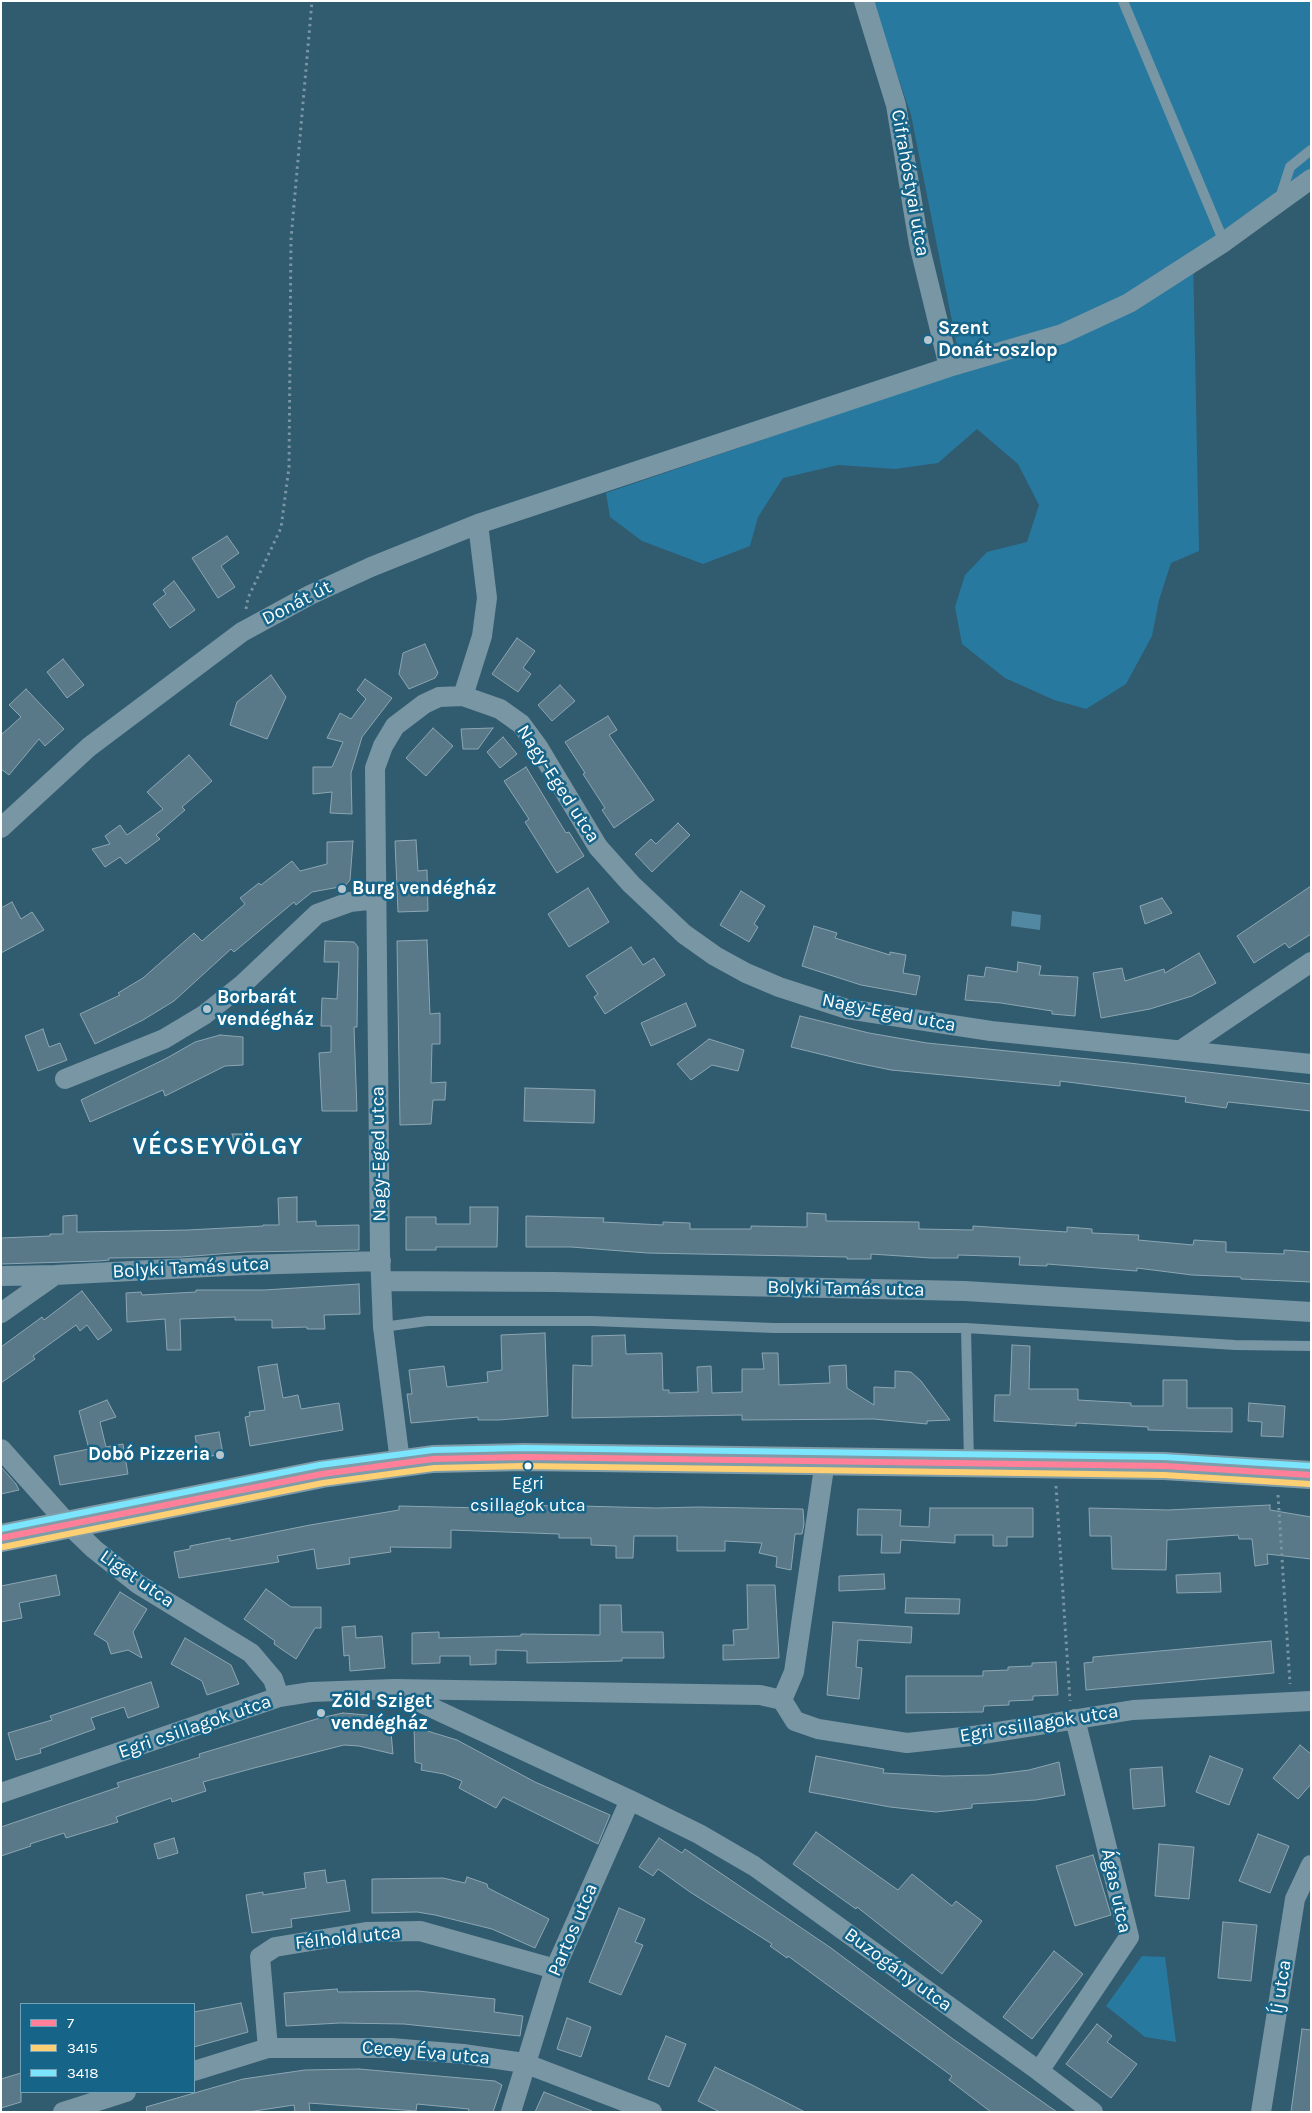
<!DOCTYPE html>
<html>
<head>
<meta charset="utf-8">
<style>
  body { margin:0 }
  #map { position:relative; width:1312px; height:2113px; overflow:hidden; background:#315b6f; font-family:Karla,sans-serif }
  canvas { display:block }
  .frame { position:absolute; inset:0; border:2px solid #fff; pointer-events:none }
  .legend { position:absolute; left:20px; top:2003px; width:175px; height:90px; box-sizing:border-box; background:#176489; border:1px solid #74a2b8; margin:0; padding:6px 9px; list-style:none; font-size:15px; color:#fff }
  .legend li { display:flex; align-items:center; gap:10px; height:25px }
  .legend b { width:25px; border:1px solid #74a2b8 }
</style>
</head>
<body>
<div id="map">
<canvas width="1312" height="2113"></canvas>
<div class="frame"></div>
<ul class="legend">
<li><b style="height:6px;background:#ff8098"></b>7</li>
<li><b style="height:6px;background:#fed073"></b>3415</li>
<li><b style="height:6px;background:#7ae5fd"></b>3418</li>
</ul>
</div>
<script>
const c = document.querySelector('canvas').getContext('2d');
c.lineJoin = 'round';
function fillPath(path, color) {
  c.fillStyle = color;
  c.fill(path, 'evenodd');
}
function toPath(rows) {
  const path = new Path2D();
  for (const r of rows) {
    path.moveTo(r[0], r[1]);
    for (let i = 2; i < r.length; i += 2) path.lineTo(r[i], r[i + 1]);
  }
  return path;
}
function trace(path, color, width, dash) {
  c.strokeStyle = color;
  c.lineWidth = width;
  c.lineCap = dash ? 'butt' : 'round';
  c.setLineDash(dash || []);
  c.stroke(path);
}
function write(font, color, halo, rows, align = 'center') {
  c.font = font + ' Karla,sans-serif';
  c.lineWidth = 5;
  c.setLineDash([]);
  c.textBaseline = 'middle';
  c.strokeStyle = halo;
  c.fillStyle = color;
  for (const [text, x, y, turn = 0] of rows) {
    c.save();
    c.translate(x, y);
    c.rotate((+turn || 0) * Math.PI / 180);
    c.textAlign = isNaN(turn) ? turn : align;
    if (halo) c.strokeText(text, 0, 0);
    c.fillText(text, 0, 0);
    c.restore();
  }
}
const green = toPath([
  [872,1,1311,1,1311,173,1193,255,1199,551,1171,563,1159,600,1152,636,1126,684,1086,709,1054,700,1005,678,962,644,955,607,965,575,987,552,1027,542,1039,505,1018,464,977,429,938,463,895,469,838,465,783,478,758,517,750,546,703,564,642,541,610,517,606,493,832,416,961,366,911,115],
  [1142,1956,1165,1957,1176,2042,1145,2037,1106,2006]
]);
const water = toPath([
  [1012,911,1041,915,1040,930,1011,926]
]);
const building = toPath([
  [227,536,239,553,221,566,235,587,218,598,192,558,227,536],
  [174,581,195,610,170,628,153,604,166,594,163,590,174,581],
  [517,638,535,651,523,668,531,674,518,692,492,674,517,638],
  [425,644,438,673,435,678,409,689,399,674,403,653,425,644],
  [63,659,84,685,67,698,47,672,63,659],
  [271,675,286,697,267,739,230,725,237,702,271,675],
  [365,679,392,698,362,737,351,773,352,814,330,813,332,792,313,794,313,767,332,767,343,742,327,738,340,713,351,719,366,699,357,690,365,679],
  [560,685,575,701,552,721,538,705,560,685],
  [26,689,64,729,45,746,39,739,9,775,1,769,1,735,21,717,9,705,26,689],
  [608,716,617,730,609,735,654,800,614,828,602,810,605,808,583,774,585,773,565,742,608,716],
  [433,728,453,746,426,776,406,758,433,728],
  [493,728,478,749,463,749,461,729,493,728],
  [503,737,517,754,500,768,487,752,503,737],
  [189,755,212,781,182,807,185,810,156,835,160,839,126,864,120,857,105,867,92,849,110,844,105,836,120,825,127,835,163,809,147,792,189,755],
  [526,767,566,833,569,832,584,856,557,873,525,822,529,819,504,781,526,767],
  [678,823,690,835,652,872,635,854,651,839,656,844,678,823],
  [416,840,418,871,427,870,428,911,398,912,395,841,416,840],
  [353,841,350,880,345,886,312,892,296,905,294,902,234,952,231,949,174,1001,143,1020,95,1044,80,1014,120,995,118,993,143,978,194,933,202,941,245,904,240,898,259,883,261,885,292,861,300,871,327,864,327,842,353,841],
  [1311,886,1311,934,1289,948,1285,943,1254,963,1237,936,1311,886],
  [588,888,609,922,569,947,548,914,588,888],
  [741,891,765,906,754,924,758,927,749,942,720,925,741,891],
  [1162,898,1172,913,1145,924,1140,906,1162,898],
  [12,902,21,919,32,912,44,930,1,953,1,908,12,902],
  [814,926,837,933,835,938,890,955,890,952,906,955,903,973,920,976,916,995,861,985,802,966,814,926],
  [427,940,430,1014,440,1013,440,1044,432,1044,431,1083,446,1082,445,1100,433,1100,431,1124,400,1125,397,941,427,940],
  [325,941,354,942,358,947,357,1027,354,1027,357,1111,322,1111,319,1053,331,1052,331,1026,321,1026,322,998,337,999,339,962,324,962,325,941],
  [631,947,643,965,654,958,665,975,605,1014,594,997,598,994,586,976,631,947],
  [1199,953,1216,983,1192,996,1150,1009,1101,1018,1093,973,1122,968,1125,981,1164,969,1165,973,1199,953],
  [1018,962,1041,966,1039,975,1078,977,1075,1016,1052,1014,1052,1011,1001,1003,965,1000,968,975,984,977,986,967,1017,972,1018,962],
  [686,1003,696,1026,651,1046,641,1023,686,1003],
  [800,1016,869,1033,927,1043,1129,1063,1311,1084,1311,1111,1228,1102,1226,1108,1185,1102,1186,1097,1060,1081,1060,1086,891,1070,857,1063,791,1047,800,1016],
  [43,1029,49,1047,60,1043,67,1060,38,1071,25,1036,43,1029],
  [220,1035,243,1037,243,1065,225,1066,165,1096,163,1090,90,1122,81,1100,167,1058,195,1042,220,1035],
  [709,1039,744,1050,738,1071,712,1065,691,1080,677,1064,709,1039],
  [525,1088,595,1090,594,1123,524,1121,525,1088],
  [232,1134,250,1134,249,1148,236,1148,232,1134],
  [297,1197,297,1222,316,1221,316,1226,359,1225,359,1250,245,1252,181,1257,109,1258,109,1260,98,1261,1,1264,1,1238,50,1236,50,1234,63,1234,63,1216,77,1215,77,1232,188,1230,263,1226,263,1225,279,1225,278,1198,297,1197],
  [470,1207,498,1207,497,1247,436,1247,436,1250,406,1250,406,1217,436,1217,436,1224,470,1224,470,1207],
  [807,1213,826,1214,826,1221,919,1222,919,1229,973,1230,973,1226,1067,1232,1067,1227,1092,1229,1092,1233,1139,1235,1138,1240,1193,1245,1194,1240,1226,1242,1226,1252,1284,1254,1284,1250,1311,1252,1311,1282,1241,1279,1241,1277,1192,1275,1137,1268,1137,1271,1047,1264,1047,1266,1019,1265,1020,1257,958,1255,958,1258,931,1258,871,1254,871,1259,847,1259,847,1257,647,1253,571,1247,526,1247,526,1216,604,1218,603,1222,663,1225,663,1222,690,1223,690,1229,751,1229,751,1226,807,1227,807,1213],
  [359,1284,360,1314,324,1315,325,1329,307,1329,307,1327,272,1328,272,1320,235,1320,235,1317,180,1319,181,1350,167,1350,165,1319,127,1322,126,1293,141,1292,142,1295,196,1292,196,1290,264,1290,359,1284],
  [82,1291,112,1330,98,1340,87,1325,80,1331,76,1325,33,1356,35,1359,1,1383,1,1347,42,1317,44,1320,82,1291],
  [545,1333,548,1416,499,1420,478,1420,478,1417,411,1423,407,1394,412,1394,409,1370,444,1366,447,1387,488,1382,487,1372,502,1370,501,1335,545,1333],
  [625,1335,626,1354,662,1353,663,1390,669,1390,669,1393,698,1392,697,1367,711,1366,712,1393,742,1392,742,1369,764,1369,762,1353,778,1353,779,1385,830,1383,829,1366,846,1365,847,1388,874,1405,874,1387,895,1388,895,1371,911,1372,921,1381,950,1420,927,1421,927,1424,874,1419,742,1420,742,1415,572,1418,573,1365,592,1366,592,1336,625,1335],
  [1012,1345,1030,1346,1029,1389,1078,1389,1078,1400,1131,1403,1131,1406,1163,1406,1163,1380,1187,1380,1187,1408,1232,1408,1232,1432,1148,1430,1148,1427,1076,1423,1076,1426,994,1421,995,1395,1010,1395,1012,1345],
  [277,1364,283,1398,298,1395,301,1409,339,1403,343,1430,250,1446,245,1417,250,1416,249,1412,265,1410,258,1367,277,1364],
  [107,1400,116,1417,100,1422,106,1447,123,1444,128,1474,60,1485,54,1456,89,1449,79,1411,107,1400],
  [1249,1403,1285,1406,1283,1437,1261,1436,1262,1422,1248,1421,1249,1403],
  [219,1432,223,1454,199,1458,195,1436,219,1432],
  [1,1467,16,1484,19,1490,1,1494,1,1467],
  [483,1504,560,1506,560,1504,580,1504,580,1506,656,1508,698,1507,803,1509,804,1524,802,1534,795,1534,791,1570,776,1567,777,1557,759,1553,762,1543,725,1541,725,1551,677,1551,677,1536,634,1536,633,1558,616,1558,616,1546,591,1545,591,1538,559,1538,559,1534,451,1530,451,1548,390,1547,391,1552,349,1558,350,1564,317,1569,314,1549,277,1556,279,1562,179,1578,174,1552,190,1549,190,1546,230,1538,230,1541,310,1525,399,1510,399,1506,483,1508,483,1504],
  [1270,1505,1270,1510,1311,1517,1311,1559,1267,1554,1268,1564,1255,1566,1252,1539,1239,1539,1238,1535,1167,1540,1166,1570,1112,1569,1111,1536,1090,1536,1089,1508,1168,1510,1270,1505],
  [930,1508,1033,1508,1033,1537,1007,1537,1007,1546,993,1546,993,1535,955,1535,955,1543,901,1540,900,1553,881,1553,882,1535,857,1535,858,1509,901,1510,900,1526,929,1527,930,1508],
  [1220,1573,1221,1592,1177,1593,1176,1575,1220,1573],
  [884,1574,885,1589,839,1591,839,1576,884,1574],
  [56,1575,60,1595,19,1603,22,1618,1,1622,1,1586,56,1575],
  [747,1585,775,1585,779,1658,723,1660,723,1645,734,1645,733,1630,748,1629,747,1585],
  [266,1589,291,1607,321,1607,321,1628,315,1628,296,1659,274,1644,275,1641,244,1619,266,1589],
  [120,1592,147,1609,133,1632,142,1658,128,1650,111,1654,107,1642,94,1634,120,1592],
  [906,1598,960,1599,959,1614,905,1613,906,1598],
  [600,1605,621,1605,622,1632,663,1632,664,1658,622,1658,622,1661,527,1663,527,1651,496,1650,496,1664,470,1665,470,1656,440,1656,440,1663,412,1664,412,1633,439,1632,439,1638,521,1636,521,1634,600,1635,600,1605],
  [833,1622,912,1627,911,1643,858,1640,856,1667,862,1668,859,1699,827,1695,833,1622],
  [355,1626,356,1638,382,1636,385,1668,350,1671,349,1655,344,1656,342,1627,355,1626],
  [185,1638,231,1665,239,1684,207,1695,202,1681,171,1664,185,1638],
  [1271,1641,1274,1673,1086,1690,1084,1663,1093,1662,1093,1657,1271,1641],
  [1056,1662,1058,1695,1033,1696,1033,1700,1009,1701,1009,1705,984,1706,983,1712,906,1713,906,1676,983,1676,983,1671,1008,1670,1008,1667,1032,1666,1032,1663,1056,1662],
  [151,1682,159,1707,128,1718,124,1707,91,1718,95,1729,40,1749,41,1753,16,1760,8,1733,52,1720,50,1716,151,1682],
  [343,1713,367,1715,390,1721,393,1754,359,1746,344,1745,254,1768,203,1782,206,1791,172,1802,171,1798,116,1817,118,1822,66,1838,64,1833,30,1844,31,1846,1,1856,1,1827,119,1787,117,1783,200,1757,199,1754,320,1718,343,1713],
  [414,1727,457,1740,535,1782,610,1815,598,1844,503,1797,496,1808,459,1788,462,1781,444,1774,421,1770,422,1764,415,1762,414,1727],
  [1300,1745,1311,1754,1311,1784,1298,1799,1273,1778,1300,1745],
  [816,1756,884,1769,883,1773,944,1776,989,1775,1029,1770,1059,1762,1065,1795,1036,1800,972,1804,972,1808,936,1812,890,1807,809,1792,816,1756],
  [1210,1756,1243,1769,1229,1805,1196,1792,1210,1756],
  [1162,1767,1165,1806,1133,1809,1130,1769,1162,1767],
  [816,1832,898,1890,912,1874,952,1906,956,1901,982,1921,942,1974,857,1907,856,1909,793,1864,816,1832],
  [1258,1834,1289,1846,1270,1893,1239,1881,1258,1834],
  [174,1838,178,1853,158,1859,154,1844,174,1838],
  [659,1838,682,1853,685,1849,831,1948,953,2039,1057,2112,991,2112,949,2080,952,2076,788,1956,787,1958,770,1946,772,1944,690,1892,658,1869,653,1876,639,1867,659,1838],
  [1159,1844,1194,1847,1189,1899,1155,1896,1159,1844],
  [1093,1855,1111,1915,1075,1926,1056,1866,1093,1855],
  [325,1870,327,1883,345,1880,350,1911,291,1919,292,1927,252,1933,246,1895,263,1892,263,1895,306,1888,304,1873,325,1870],
  [467,1877,487,1884,488,1888,549,1919,535,1948,492,1929,435,1915,417,1912,372,1913,372,1879,443,1878,465,1883,467,1877],
  [619,1908,645,1919,635,1942,643,1945,621,1995,589,1982,619,1908],
  [1223,1922,1257,1925,1251,1981,1218,1978,1223,1922],
  [1054,1951,1083,1974,1032,2039,1003,2017,1054,1951],
  [337,1989,338,1992,418,1991,495,1999,494,2012,523,2016,520,2036,404,2024,340,2023,286,2026,284,1993,337,1989],
  [241,2003,248,2032,194,2047,194,2012,241,2003],
  [567,2018,591,2027,581,2057,557,2049,567,2018],
  [1097,2024,1112,2036,1107,2042,1137,2064,1111,2098,1066,2064,1097,2024],
  [1302,2029,1311,2030,1311,2112,1291,2112,1302,2029],
  [666,2036,686,2044,669,2087,648,2079,666,2036],
  [715,2067,752,2085,805,2112,720,2112,698,2101,715,2067],
  [359,2069,495,2081,502,2085,493,2112,468,2112,469,2109,417,2104,416,2111,309,2103,310,2112,295,2112,294,2105,248,2112,147,2112,146,2107,243,2079,305,2070,359,2069],
  [21,2073,21,2102,1,2108,1,2079,21,2073],
  [544,2092,592,2111,592,2112,535,2112,544,2092]
]);
const path = toPath([
  [246,609,248,598,281,528,289,467,291,239,312,1],
  [1056,1486,1070,1701],
  [1278,1495,1290,1684]
]);
const service = toPath([
  [1123,1,1224,242],
  [1280,198,1290,167,1311,150],
  [383,1327,427,1321,592,1321,774,1328,966,1328,1235,1345,1311,1346],
  [966,1328,969,1462]
]);
const minor = toPath([
  [864,1,896,105,919,244,949,367],
  [463,696,482,636,487,598,478,524],
  [1,828,89,747,242,632,310,595,371,567,478,524,949,367,1062,334,1129,303,1224,242,1311,179],
  [1181,1050,1311,962],
  [65,1079,164,1039,204,1015,243,984,317,914,350,902,377,899],
  [1,1276,55,1275,247,1265,381,1261],
  [382,1281,555,1282,965,1291,1311,1312],
  [1,1313,55,1275],
  [1,1449,68,1524,94,1549,138,1584,251,1653,273,1679,279,1697],
  [400,1462,383,1327,380,1254,375,768,383,746,395,726,424,704,439,697,463,696,500,709,521,724,538,747,598,847,631,884,684,934,715,956,746,973,779,987,847,1009,991,1031,1311,1064],
  [400,1693,630,1800,699,1834,754,1866,1039,2071,1093,2112],
  [782,1700,794,1672,825,1461],
  [1,1793,279,1697,311,1692,394,1689,760,1695,782,1700,795,1721,818,1729,907,1743,972,1736,1133,1710,1311,1701],
  [268,2048,260,1957,275,1947,366,1932,420,1931,555,1969],
  [194,2071,268,2048,391,2048,463,2054,524,2063,652,2112],
  [1039,2071,1129,1937,1075,1719],
  [63,2112,126,2092],
  [511,2112,555,1969,630,1800],
  [1261,2112,1295,1899,1311,1865]
]);
const secondary = toPath([
  [1,1538,322,1474,433,1459,524,1457,1164,1466,1311,1475]
]);
const bus1 = toPath([
  [1,1538,322,1474,433,1459,524,1457,1164,1466,1311,1475]
]);
const bus2 = toPath([
  [3,1547,323,1483,434,1468,524,1466,1164,1475,1310,1484]
]);
const bus3 = toPath([
  [1,1529,320,1465,433,1450,524,1448,1164,1457,1311,1466]
]);
const markers = [
  [928,340,5,"#b7c6cd"],
  [342,889,5,"#b7c6cd"],
  [207,1009,5,"#b7c6cd"],
  [220,1455,5,"#b7c6cd"],
  [528,1466,4.5,"#fff"],
  [321,1713,5,"#b7c6cd"]
];
const busNames = [
  ["Egri",528,1484],
  ["csillagok utca",528,1506]
];
const streetNames = [
  ["Cifrahóstyai utca",910,183,80],
  ["Donát út",297,603,-27],
  ["Nagy-Eged utca",558,784,57],
  ["Nagy-Eged utca",889,1013,11],
  ["Nagy-Eged utca",379,1154,-91],
  ["Bolyki Tamás utca",191,1268,-3],
  ["Bolyki Tamás utca",846,1289,1],
  ["Liget utca",137,1579,35],
  ["Egri csillagok utca",1039,1724,-9],
  ["Egri csillagok utca",195,1727,-19],
  ["Ágas utca",1116,1891,78],
  ["Partos utca",573,1930,-67],
  ["Félhold utca",348,1938,-6],
  ["Buzogány utca",898,1970,36],
  ["Íj utca",1281,1987,-81],
  ["Cecey Éva utca",426,2053,5]
];
const poiNames = [
  ["Szent",938,329],
  ["Donát-oszlop",938,351],
  ["Burg vendégház",352,889],
  ["Borbarát",217,998],
  ["vendégház",217,1020],
  ["Dobó Pizzeria",210,1455,"right"],
  ["Zöld Sziget",331,1702],
  ["vendégház",331,1724]
];
const districtNames = [
  ["VÉCSEYVÖLGY",218,1147]
];
fillPath(green, '#28799f');
fillPath(water, '#5388a2');
fillPath(building, '#597988');
trace(building, '#8ca6b2', 1);
trace(path, '#7896a4', 3, [2.5, 4]);
trace(service, '#7896a4', 10);
trace(minor, '#7896a4', 20);
trace(secondary, '#7f9ca9', 28);
trace(bus1, '#ff8098', 6);
trace(bus2, '#fed073', 6);
trace(bus3, '#7ae5fd', 6);
for (const [x, y, r, color] of markers) {
  const dot = new Path2D();
  dot.arc(x, y, r, 0, 2 * Math.PI);
  c.fillStyle = color;
  c.fill(dot);
  trace(dot, '#176489', 2);
}
write('18px', '#fff', '#176489', busNames);
write('19px', '#fff', '#176489', streetNames);
write('bold 19px', '#fff', '#176489', poiNames, 'left');
c.letterSpacing = '1px';
write('bold 24px', '#fff', '#176489', districtNames);
c.letterSpacing = '0px';
</script>
</body>
</html>
